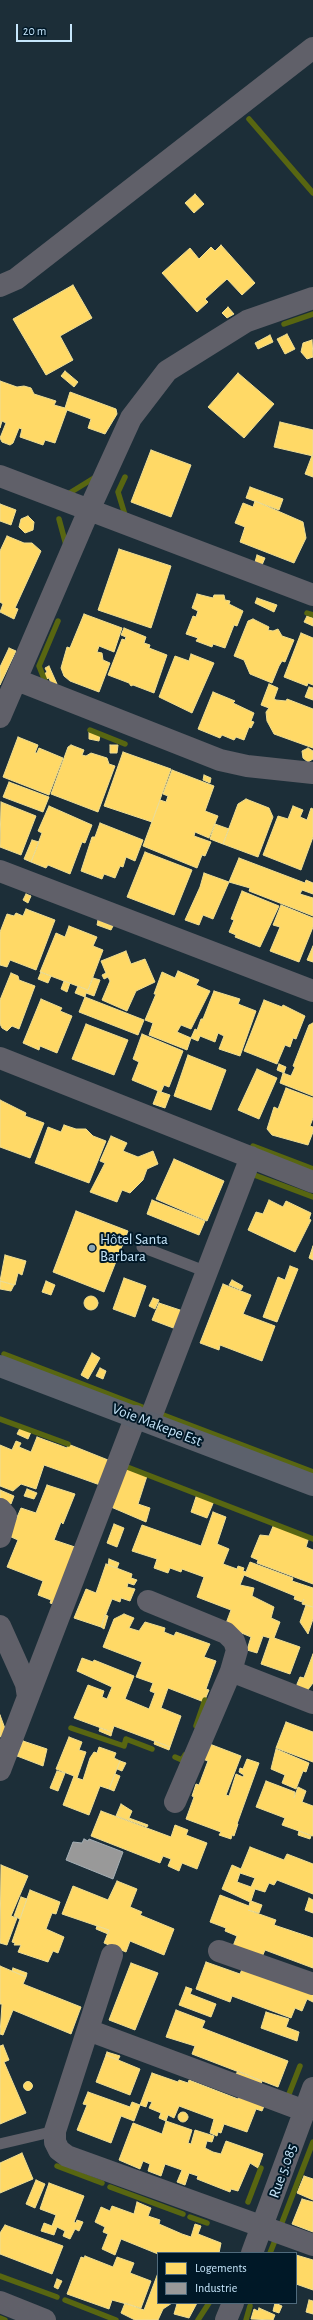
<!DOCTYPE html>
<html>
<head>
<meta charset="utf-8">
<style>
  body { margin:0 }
  #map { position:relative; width:313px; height:2320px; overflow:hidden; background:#1c2e38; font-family:"Alegreya Sans",sans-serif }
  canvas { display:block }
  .legend { position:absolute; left:157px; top:2252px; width:140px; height:52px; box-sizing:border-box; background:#001827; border:1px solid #4f6a7c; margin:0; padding:5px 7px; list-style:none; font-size:12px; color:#c6e6fb }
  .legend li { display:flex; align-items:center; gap:8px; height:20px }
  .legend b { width:20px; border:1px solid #4f6a7c }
  .scale { position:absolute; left:16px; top:24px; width:56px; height:18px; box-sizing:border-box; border:2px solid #c6e6fb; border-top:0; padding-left:5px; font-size:12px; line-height:14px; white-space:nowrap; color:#c6e6fb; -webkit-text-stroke:3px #001827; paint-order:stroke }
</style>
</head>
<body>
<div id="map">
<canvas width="313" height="2320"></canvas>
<ul class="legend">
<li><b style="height:11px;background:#ffd966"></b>Logements</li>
<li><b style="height:11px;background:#999"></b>Industrie</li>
</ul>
<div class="scale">20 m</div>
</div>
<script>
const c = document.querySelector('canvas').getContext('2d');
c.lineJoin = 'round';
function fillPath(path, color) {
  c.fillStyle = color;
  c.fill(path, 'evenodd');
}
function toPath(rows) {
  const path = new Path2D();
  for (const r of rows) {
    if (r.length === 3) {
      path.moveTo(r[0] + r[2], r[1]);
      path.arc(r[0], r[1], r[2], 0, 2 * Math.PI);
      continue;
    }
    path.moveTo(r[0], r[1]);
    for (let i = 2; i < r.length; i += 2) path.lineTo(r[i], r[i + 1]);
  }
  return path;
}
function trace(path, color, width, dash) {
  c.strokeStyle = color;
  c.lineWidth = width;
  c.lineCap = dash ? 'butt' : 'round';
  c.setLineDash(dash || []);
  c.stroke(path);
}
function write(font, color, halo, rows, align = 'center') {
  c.font = font + ' "Alegreya Sans",sans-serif';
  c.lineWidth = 4;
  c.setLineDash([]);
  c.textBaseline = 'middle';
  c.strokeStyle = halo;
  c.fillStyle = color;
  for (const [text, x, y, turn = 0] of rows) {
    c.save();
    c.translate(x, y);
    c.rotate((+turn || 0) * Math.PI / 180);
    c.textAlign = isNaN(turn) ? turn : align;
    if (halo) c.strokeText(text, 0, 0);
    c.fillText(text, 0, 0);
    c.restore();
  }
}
const homes = toPath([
  [195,194,204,204,194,213,185,203,195,194],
  [221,245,255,283,242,295,227,279,205,299,208,302,197,312,162,273,190,248,199,259,211,247,215,251,221,245],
  [73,285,92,318,60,336,73,360,46,375,13,319,73,285],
  [228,307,234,314,227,318,222,313,228,307],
  [287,334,295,349,285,354,277,339,287,334],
  [270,335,273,342,258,349,255,343,270,335],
  [312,340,313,357,307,359,301,352,303,343,312,340],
  [65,371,78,382,74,387,61,376,65,371],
  [238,373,274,404,244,438,208,407,238,373],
  [0,381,17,387,24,386,31,388,34,394,56,401,54,405,65,408,70,392,116,409,117,414,105,434,88,428,91,419,67,410,55,443,45,440,43,445,20,437,22,429,19,428,13,443,10,445,2,442,0,438,6,423,2,421,0,428,0,381],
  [280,422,313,430,313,456,274,447,280,422],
  [151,450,191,465,171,517,131,502,151,450],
  [313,453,313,477,305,474,313,453],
  [250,487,283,499,279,510,246,498,250,487],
  [255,501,303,522,306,538,294,563,240,542,245,527,235,523,243,503,253,507,255,501],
  [0,504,16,510,11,525,0,521,0,504],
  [28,516,34,522,33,530,25,533,19,527,21,519,28,516],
  [7,536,24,543,32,543,41,551,15,608,18,609,14,619,0,612,3,604,0,602,0,551,7,536],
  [119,549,171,566,151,628,98,610,119,549],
  [257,555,265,558,262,565,255,562,257,555],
  [197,594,213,598,214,595,224,595,225,600,230,601,229,604,243,611,237,626,234,625,225,648,213,644,212,647,196,641,198,638,186,634,193,616,196,617,198,611,192,608,197,594],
  [257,598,277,605,274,612,255,603,257,598],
  [84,614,122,628,114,652,99,646,97,652,102,653,103,660,110,663,99,692,70,681,64,676,61,668,67,647,70,648,84,614],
  [307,616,313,618,313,626,304,622,307,616],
  [253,619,269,627,268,630,273,631,278,629,282,636,294,640,285,662,282,661,279,666,272,683,250,674,244,660,234,656,248,621,253,619],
  [124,628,146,637,144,643,150,645,149,648,167,655,154,693,133,685,131,686,129,683,108,675,122,639,125,640,126,637,121,635,124,628],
  [301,633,313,638,313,685,308,683,307,686,284,677,301,633],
  [9,648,16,651,0,685,0,667,9,648],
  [191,654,214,663,192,713,159,697,175,656,189,661,191,654],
  [49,666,57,684,52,686,49,678,46,679,44,674,47,672,45,668,49,666],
  [269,684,278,688,274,699,276,700,286,701,287,699,313,709,313,748,274,734,267,721,266,712,269,708,261,705,269,684],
  [309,687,313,688,313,700,305,697,309,687],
  [213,692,235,701,233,703,254,713,251,721,254,722,251,728,249,727,244,740,236,737,234,740,222,735,220,738,198,729,213,692],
  [89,732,100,735,99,741,89,739,89,732],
  [18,737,38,745,35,753,37,753,39,748,63,758,49,795,3,777,18,737],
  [71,745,84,750,82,755,86,756,91,753,107,758,109,764,115,766,98,812,51,794,68,747,71,745],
  [110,745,118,745,117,753,110,753,110,745],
  [308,748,313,751,313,759,308,762,303,758,302,751,308,748],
  [123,752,171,769,152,822,104,806,123,752],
  [172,770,214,786,205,811,218,816,209,838,195,832,194,836,211,842,205,856,202,855,197,868,143,846,160,800,166,802,168,796,163,794,172,770],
  [204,775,211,778,210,783,203,780,204,775],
  [9,782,49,797,43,812,3,797,9,782],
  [246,799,269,808,273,817,258,857,223,844,238,804,246,799],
  [1,802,36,816,21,855,0,847,1,802],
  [49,806,92,825,85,843,82,842,70,874,48,865,46,868,31,862,42,833,38,831,49,806],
  [293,806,303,810,300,817,307,820,311,808,313,809,313,837,301,870,263,855,278,816,288,819,293,806],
  [100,823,143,840,135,861,126,857,123,867,120,866,115,878,104,874,102,879,81,871,92,837,95,837,100,823],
  [215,824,229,829,223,844,210,839,215,824],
  [32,840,39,842,31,862,24,859,32,840],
  [145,852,192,870,174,915,127,897,145,852],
  [239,858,305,883,306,880,313,883,313,894,302,890,300,894,313,898,313,916,249,891,250,888,229,882,239,858],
  [204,873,229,882,213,919,203,915,199,925,185,920,200,887,204,873],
  [242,891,279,906,260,947,235,937,236,935,229,932,234,920,231,919,242,891],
  [26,894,31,896,28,903,23,900,26,894],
  [281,905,313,918,313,927,299,962,270,951,280,927,273,925,281,905],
  [26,909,55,920,36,970,10,960,7,967,0,965,0,932,7,914,14,916,16,913,23,916,26,909],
  [98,920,113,926,111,930,97,925,98,920],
  [69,926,97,937,93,946,103,950,88,990,40,972,56,933,65,937,69,926],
  [313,946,313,962,307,960,313,946],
  [126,951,131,964,145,959,155,982,136,991,127,1011,102,1000,110,981,108,977,104,979,102,975,106,973,101,961,126,951],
  [178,971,199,980,196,985,210,991,191,1029,181,1025,177,1032,191,1038,187,1050,149,1035,153,1023,145,1020,156,994,154,994,162,972,175,978,178,971],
  [41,972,51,976,48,983,38,979,41,972],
  [11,973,18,976,19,980,35,986,19,1029,12,1026,7,1031,2,1028,0,1024,0,1000,11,973],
  [93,978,100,980,94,996,86,993,85,997,75,993,78,986,88,990,93,978],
  [64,981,70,983,67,992,61,989,64,981],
  [214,991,240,999,238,1004,256,1011,240,1056,219,1049,224,1036,218,1033,215,1042,200,1036,198,1041,191,1038,195,1029,197,1030,201,1019,203,1019,214,991],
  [85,997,144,1020,138,1035,79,1012,85,997],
  [41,999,62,1008,60,1011,72,1016,57,1053,40,1046,39,1050,23,1043,41,999],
  [264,1000,282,1007,283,1005,305,1016,296,1039,293,1038,290,1047,285,1045,277,1064,244,1051,264,1000],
  [313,1023,313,1096,280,1083,283,1073,291,1076,295,1067,293,1066,309,1025,313,1023],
  [86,1024,128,1040,114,1075,72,1059,86,1024],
  [142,1034,183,1051,169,1087,164,1085,161,1092,132,1080,139,1062,133,1059,142,1034],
  [188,1055,226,1070,211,1110,174,1096,188,1055],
  [279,1064,286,1067,284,1073,277,1070,279,1064],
  [257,1069,277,1078,259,1119,238,1110,257,1069],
  [286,1088,313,1098,313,1118,310,1126,313,1127,313,1132,308,1145,272,1135,267,1129,274,1107,278,1109,286,1088],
  [158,1091,170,1095,165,1108,153,1104,158,1091],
  [0,1100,26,1113,25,1116,44,1123,30,1158,0,1147,0,1100],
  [64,1125,76,1129,86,1129,93,1136,106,1141,89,1183,35,1163,48,1127,61,1132,64,1125],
  [111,1136,127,1143,123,1151,138,1157,153,1151,158,1164,147,1169,143,1180,130,1193,122,1190,117,1202,90,1192,105,1163,100,1161,111,1136],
  [174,1159,224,1181,207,1221,156,1199,174,1159],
  [152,1200,205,1221,199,1235,147,1214,152,1200],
  [269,1200,283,1207,286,1201,311,1213,309,1219,311,1220,295,1252,248,1230,256,1212,263,1214,269,1200],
  [76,1211,128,1231,104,1292,53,1272,76,1211],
  [313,1246,313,1260,309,1258,313,1246],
  [5,1255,26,1261,22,1275,18,1273,15,1285,0,1281,5,1255],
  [290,1266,298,1269,277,1322,263,1317,278,1277,285,1280,290,1266],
  [124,1278,146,1286,135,1317,113,1309,124,1278],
  [232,1280,243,1286,241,1290,229,1285,232,1280],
  [0,1281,14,1285,11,1291,0,1289,0,1281],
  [46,1281,55,1285,51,1295,42,1292,46,1281],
  [223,1284,251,1295,243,1314,275,1326,262,1361,220,1345,219,1350,200,1343,223,1284],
  [91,1303,7],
  [153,1298,159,1300,155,1309,149,1306,153,1298],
  [159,1303,183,1311,176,1329,152,1320,159,1303],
  [92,1353,100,1358,88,1379,81,1375,92,1353],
  [100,1368,106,1371,103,1379,96,1376,100,1368],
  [20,1428,31,1432,28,1439,17,1434,20,1428],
  [37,1437,67,1448,68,1444,108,1460,100,1485,44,1465,36,1489,21,1484,13,1491,0,1486,0,1445,12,1450,16,1441,21,1443,19,1447,31,1452,37,1437],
  [127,1468,147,1476,138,1504,150,1508,146,1522,111,1507,127,1468],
  [47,1485,75,1494,63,1524,61,1522,54,1540,75,1547,56,1605,50,1603,51,1600,38,1595,43,1581,7,1567,18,1540,9,1536,21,1508,36,1513,47,1485],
  [27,1489,37,1493,34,1499,24,1496,27,1489],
  [0,1490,14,1496,11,1504,0,1499,0,1490],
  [197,1494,214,1501,207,1518,191,1512,197,1494],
  [213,1512,226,1517,217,1544,229,1549,223,1564,237,1569,238,1566,244,1568,243,1571,246,1572,250,1562,293,1578,292,1581,313,1588,313,1607,302,1604,304,1599,302,1602,294,1599,295,1596,244,1575,240,1585,254,1588,252,1596,274,1607,271,1618,280,1622,274,1638,300,1647,290,1674,261,1664,270,1638,263,1636,257,1653,247,1650,251,1637,225,1626,231,1610,197,1597,204,1577,182,1569,181,1572,170,1568,168,1573,154,1568,157,1559,132,1551,142,1525,201,1546,213,1512],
  [114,1524,124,1528,117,1547,107,1543,114,1524],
  [274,1524,309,1537,306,1547,313,1550,313,1584,257,1563,258,1560,251,1557,260,1535,269,1536,274,1524],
  [109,1559,119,1563,117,1568,108,1565,109,1559],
  [106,1564,132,1574,131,1578,137,1580,134,1585,128,1583,127,1587,135,1589,130,1601,121,1598,120,1602,112,1599,101,1627,74,1618,86,1589,96,1593,106,1564],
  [306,1605,313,1607,313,1619,308,1634,300,1622,306,1605],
  [124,1614,134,1618,129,1628,139,1631,145,1622,165,1628,164,1632,174,1636,176,1632,210,1644,204,1657,216,1661,206,1689,209,1690,204,1702,168,1688,161,1708,181,1716,170,1747,114,1726,112,1732,74,1718,88,1685,104,1691,102,1697,107,1699,112,1687,77,1671,82,1658,93,1662,94,1660,134,1676,125,1699,149,1709,155,1693,150,1691,153,1683,136,1677,142,1662,103,1647,114,1619,124,1614],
  [105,1615,108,1616,104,1629,101,1627,105,1615],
  [313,1654,313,1683,307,1691,297,1687,297,1684,300,1677,304,1678,313,1654],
  [0,1715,7,1734,0,1737,0,1715],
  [286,1722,313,1732,313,1762,276,1748,286,1722],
  [100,1728,112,1732,111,1736,99,1731,100,1728],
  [69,1737,82,1742,79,1750,86,1752,77,1778,83,1780,90,1758,94,1752,97,1753,99,1747,116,1753,114,1758,120,1761,109,1789,100,1786,89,1815,63,1805,74,1776,56,1769,69,1737],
  [23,1741,47,1749,43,1766,17,1756,23,1741],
  [155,1741,170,1747,169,1750,154,1744,155,1741],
  [207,1743,241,1756,226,1795,229,1796,236,1774,243,1777,244,1775,239,1772,240,1768,243,1769,247,1759,259,1763,237,1824,238,1824,234,1836,232,1835,231,1839,219,1835,221,1832,186,1819,194,1797,192,1796,196,1784,199,1785,208,1761,200,1758,207,1743],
  [276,1749,309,1763,306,1772,303,1771,296,1789,282,1783,285,1775,271,1769,276,1749],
  [120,1761,126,1763,122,1771,117,1769,120,1761],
  [57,1771,65,1773,58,1791,50,1788,57,1771],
  [115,1774,120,1776,114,1791,109,1789,115,1774],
  [266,1781,295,1792,294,1798,298,1787,306,1791,302,1802,313,1806,313,1836,282,1825,285,1818,256,1807,266,1781],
  [121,1804,132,1811,129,1818,148,1825,147,1827,116,1816,121,1804],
  [101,1811,171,1837,175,1825,188,1830,186,1835,207,1843,197,1869,182,1863,179,1871,168,1866,171,1859,163,1856,160,1863,91,1836,101,1811],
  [299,1831,311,1836,310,1839,298,1835,299,1831],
  [250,1847,284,1860,287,1854,313,1864,313,1894,277,1880,274,1885,269,1883,265,1892,255,1889,251,1901,262,1905,259,1913,248,1910,276,1920,274,1925,313,1938,313,1968,265,1950,262,1957,233,1946,237,1936,225,1931,226,1928,210,1922,220,1895,249,1906,250,1902,222,1889,232,1865,241,1869,250,1847],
  [240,1873,255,1878,251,1887,237,1882,240,1873],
  [1,1865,28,1876,11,1916,17,1918,7,1945,0,1943,1,1865],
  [117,1881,137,1889,130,1907,142,1912,140,1915,174,1929,164,1955,130,1941,126,1952,104,1943,109,1930,62,1914,73,1886,108,1900,117,1881],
  [30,1890,60,1902,56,1914,52,1913,46,1929,64,1937,58,1953,53,1951,48,1962,18,1952,21,1945,14,1945,15,1943,12,1942,30,1890],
  [21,1897,27,1899,20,1919,14,1916,21,1897],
  [309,1898,313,1900,313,1913,305,1910,309,1898],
  [97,1926,109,1930,108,1934,96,1929,97,1926],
  [206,1962,240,1974,245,1962,313,1989,313,2002,307,1999,302,2011,295,2008,291,2018,232,1996,230,2002,196,1989,206,1962],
  [131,1963,158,1973,135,2030,109,2020,131,1963],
  [0,1966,26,1977,23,1984,81,2007,71,2034,13,2010,3,2035,0,2034,2,2004,0,2004,0,1966],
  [13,1968,27,1973,26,1977,12,1971,13,1968],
  [186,1987,192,1989,190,1994,216,2004,211,2017,179,2005,186,1987],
  [176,2010,205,2021,202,2028,288,2061,278,2087,192,2054,195,2046,166,2037,176,2010],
  [266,2012,289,2019,286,2027,299,2032,297,2041,261,2028,266,2012],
  [3,2045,9,2060,4,2062,26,2113,0,2124,0,2046,3,2045],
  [107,2052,120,2056,118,2060,106,2055,107,2052],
  [106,2055,140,2069,130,2095,96,2082,106,2055],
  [238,2071,262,2081,261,2084,236,2074,238,2071],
  [152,2073,178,2082,179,2080,188,2083,189,2080,238,2099,242,2090,267,2099,262,2111,256,2109,247,2132,224,2124,221,2133,218,2132,217,2136,210,2133,214,2119,179,2106,174,2118,168,2115,166,2121,159,2118,161,2113,149,2108,152,2102,148,2101,146,2107,140,2105,152,2073],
  [28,2086,4.5],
  [88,2092,130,2107,132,2102,140,2105,134,2121,121,2116,111,2143,77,2130,87,2105,83,2104,88,2092],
  [183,2117,5],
  [166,2121,192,2130,188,2143,191,2144,195,2130,214,2136,212,2142,207,2141,205,2148,213,2152,221,2154,226,2141,263,2154,258,2168,250,2163,238,2191,231,2189,230,2192,197,2179,198,2176,189,2173,185,2185,177,2182,182,2170,165,2164,161,2176,148,2171,150,2164,143,2161,140,2169,119,2160,133,2123,162,2134,166,2121],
  [22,2153,33,2179,0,2193,0,2163,22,2153],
  [304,2176,313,2179,313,2200,297,2193,304,2176],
  [36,2180,45,2184,35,2208,26,2204,36,2180],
  [49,2183,84,2196,74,2222,76,2223,77,2220,83,2222,79,2231,75,2229,70,2239,63,2236,65,2231,57,2227,54,2235,41,2231,44,2223,52,2226,56,2215,40,2209,49,2183],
  [302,2199,313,2202,313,2232,292,2224,302,2199],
  [137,2202,151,2208,148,2216,160,2220,159,2224,182,2234,191,2237,195,2224,201,2226,198,2234,221,2243,219,2253,158,2254,121,2239,115,2255,102,2249,108,2234,103,2232,105,2227,95,2222,101,2207,110,2211,112,2206,134,2214,137,2202],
  [5,2225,63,2246,52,2274,0,2254,0,2233,5,2225],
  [296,2255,313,2260,313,2290,296,2284,296,2255],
  [85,2256,113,2267,117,2257,134,2263,130,2273,151,2281,141,2308,112,2300,109,2309,67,2294,81,2257,84,2258,85,2256],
  [158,2273,158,2303,172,2303,163,2309,158,2320,135,2320,121,2313,125,2303,144,2310,158,2273],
  [57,2279,62,2281,58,2289,54,2287,57,2279],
  [309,2300,313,2301,313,2314,306,2312,309,2300],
  [173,2303,197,2303,189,2318,174,2314,177,2304,173,2303],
  [275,2303,282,2306,279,2313,273,2311,275,2303],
  [259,2308,275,2315,273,2320,251,2319,254,2309,258,2311,259,2308]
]);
const industry = toPath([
  [84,1839,88,1841,89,1839,123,1852,113,1879,66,1860,73,1842,82,1843,84,1839]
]);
const stream = toPath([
  [249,119,313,193],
  [284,324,313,314],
  [125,477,118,492,125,515,128,516],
  [66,493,68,494,94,478],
  [59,519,66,545],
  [307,613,313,615],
  [47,686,39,666,58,621],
  [90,730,125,744],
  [253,1146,313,1169],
  [249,1173,313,1197],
  [4,1354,150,1410],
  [158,1413,313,1472],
  [0,1419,68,1444],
  [122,1465,313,1539],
  [196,1726,205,1700],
  [71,1728,124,1746,126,1739,152,1749],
  [175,1757,182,1760,185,1755],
  [289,2094,300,2066],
  [57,2166,102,2183],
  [110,2187,183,2214],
  [248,2202,261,2168],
  [190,2217,207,2223],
  [281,2225,313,2142],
  [270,2253,276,2238],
  [0,2276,57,2297],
  [65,2300,116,2320],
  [0,2318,5,2320],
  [198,2320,209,2303],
  [246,2320,250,2306]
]);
const service = toPath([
  [142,1247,207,1272],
  [0,2144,55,2131]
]);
const minor = toPath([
  [0,286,16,279,313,48],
  [0,476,313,595],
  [17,680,220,760,247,766,313,773],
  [0,717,89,510,131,418,167,371,247,321,313,298],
  [0,871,313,991],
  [0,1058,313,1182],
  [149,1422,251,1157],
  [0,1509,6,1516,0,1537],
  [148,1601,226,1633,234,1641,237,1650,231,1671,313,1703],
  [0,1626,26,1684,28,1697,0,1770],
  [28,1697,136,1416],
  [175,1802,231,1671],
  [219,1951,313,1984],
  [112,1955,55,2131,55,2142,59,2150,67,2156,313,2245],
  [88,2030,305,2111],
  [252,2253,313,2088],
  [0,2302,45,2320],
  [226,2320,233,2303]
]);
const primary = toPath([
  [0,1366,313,1485]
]);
const markers = [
  [92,1248,4,"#8aa6b7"]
];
const poiNames = [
  ["Hôtel Santa",100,1239],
  ["Barbara",100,1256]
];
const streetNames = [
  ["Voie Makepe Est",157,1425,21],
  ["Rue 5.085",283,2171,-70]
];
fillPath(homes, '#ffd966');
trace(homes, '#eedd93', 1);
fillPath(industry, '#999');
trace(industry, '#a6b0b6', 1);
trace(stream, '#586611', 5.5);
trace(service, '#606069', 11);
trace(minor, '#606069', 22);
trace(primary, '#5c616c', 22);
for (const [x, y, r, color] of markers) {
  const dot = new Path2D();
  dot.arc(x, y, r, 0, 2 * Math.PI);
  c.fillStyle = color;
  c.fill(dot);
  trace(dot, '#001827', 1.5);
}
write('15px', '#c6e6fb', '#001827', poiNames, 'left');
write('15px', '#c6e6fb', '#001827', streetNames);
</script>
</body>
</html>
